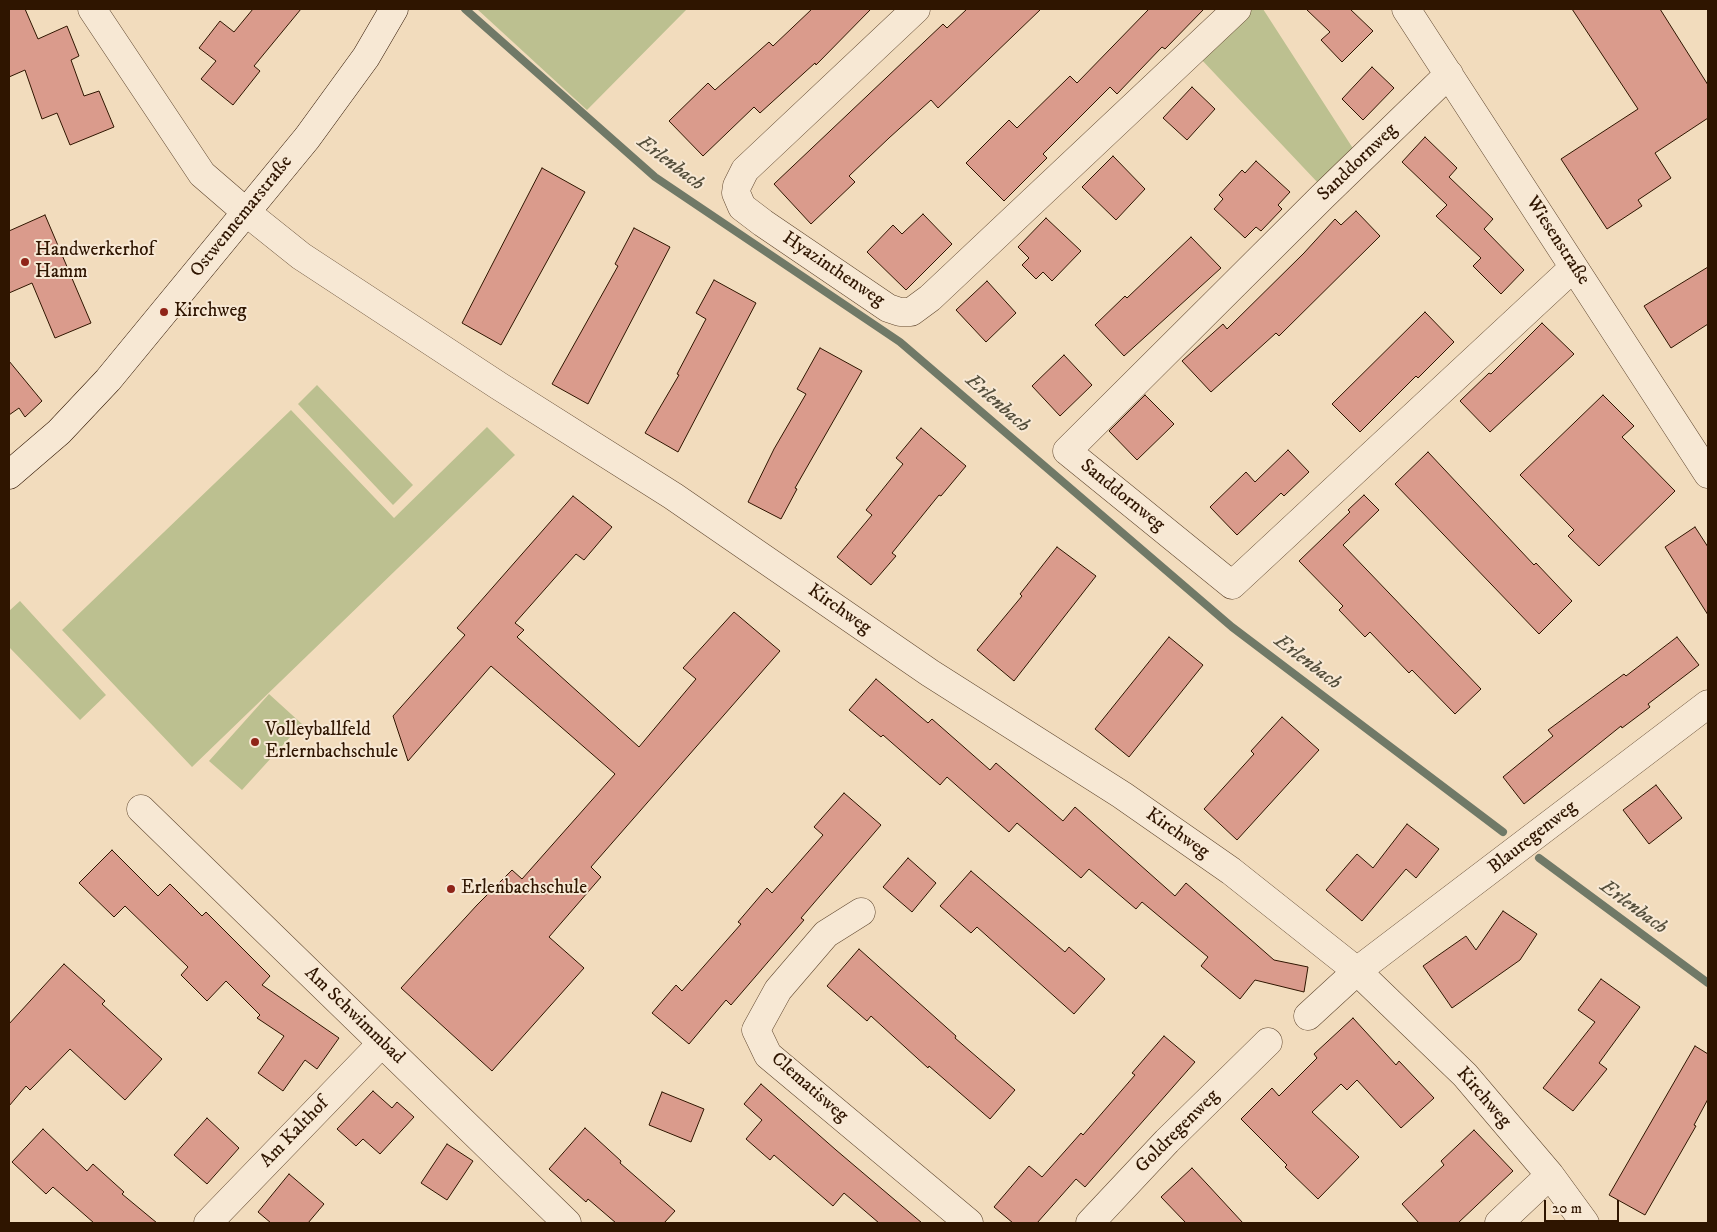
<!DOCTYPE html>
<html>
<head>
<meta charset="utf-8">
<style>
  body { margin:0 }
  #map { position:relative; width:1717px; height:1232px; overflow:hidden; background:#f2dcbd; font-family:"IM FELL DW Pica",serif }
  canvas { display:block }
  .frame { position:absolute; inset:0; border:10px solid #2f1500; pointer-events:none }
  .scale { position:absolute; left:1544px; top:1200px; width:75px; height:22px; box-sizing:border-box; border:2px solid #2f1500; border-top:0; padding-left:6px; font-size:15px; line-height:18px; white-space:nowrap; color:#2f1500; -webkit-text-stroke:4px #f7e8d4; paint-order:stroke }
</style>
</head>
<body>
<div id="map">
<canvas width="1717" height="1232"></canvas>
<div class="frame"></div>
<div class="scale">20 m</div>
</div>
<script>
const c = document.querySelector('canvas').getContext('2d');
c.lineJoin = 'round';
function fillPath(path, color) {
  c.fillStyle = color;
  c.fill(path, 'evenodd');
}
function toPath(rows) {
  const path = new Path2D();
  for (const r of rows) {
    path.moveTo(r[0], r[1]);
    for (let i = 2; i < r.length; i += 2) path.lineTo(r[i], r[i + 1]);
  }
  return path;
}
function trace(path, color, width, dash) {
  c.strokeStyle = color;
  c.lineWidth = width;
  c.lineCap = dash ? 'butt' : 'round';
  c.setLineDash(dash || []);
  c.stroke(path);
}
function write(font, color, halo, rows, align = 'center') {
  c.font = font + ' "IM FELL DW Pica",serif';
  c.lineWidth = 4;
  c.setLineDash([]);
  c.textBaseline = 'middle';
  c.strokeStyle = halo;
  c.fillStyle = color;
  for (const [text, x, y, turn = 0] of rows) {
    c.save();
    c.translate(x, y);
    c.rotate((+turn || 0) * Math.PI / 180);
    c.textAlign = isNaN(turn) ? turn : align;
    if (halo) c.strokeText(text, 0, 0);
    c.fillText(text, 0, 0);
    c.restore();
  }
}
const green = toPath([
  [477,9,687,9,587,110],
  [1251,9,1263,9,1354,150,1319,184,1200,58],
  [317,385,413,485,393,505,298,404],
  [291,410,394,518,487,427,515,455,192,767,62,630],
  [20,601,106,695,80,720,9,647,9,611],
  [269,694,302,724,242,790,209,761]
]);
const stream = toPath([
  [465,9,655,177,900,342,1232,627,1503,832],
  [1539,858,1708,983]
]);
const building = toPath([
  [9,9,25,9,38,39,67,26,79,56,71,60,84,96,99,91,114,127,70,145,57,113,42,119,25,70,9,77,9,9],
  [253,9,301,9,254,66,260,71,233,105,201,79,216,61,199,48,220,21,234,32,253,9],
  [812,9,871,9,816,65,815,63,760,113,754,107,703,156,669,121,708,83,715,90,769,42,773,46,812,9],
  [967,9,1041,9,938,108,931,100,889,138,849,176,855,182,811,224,774,184,943,24,947,28,967,9],
  [1149,9,1204,9,1165,49,1162,47,1117,94,1110,87,1043,154,1047,158,1004,201,966,163,1009,120,1017,128,1070,76,1077,83,1149,9],
  [1306,9,1350,9,1373,31,1342,62,1321,40,1330,32,1306,9],
  [1572,9,1660,9,1708,85,1708,118,1655,153,1671,178,1638,200,1642,206,1607,229,1561,159,1638,109,1572,9],
  [1372,67,1394,88,1363,120,1342,99,1372,67],
  [1192,87,1215,109,1187,140,1163,118,1192,87],
  [1425,137,1457,168,1449,177,1493,219,1484,229,1524,270,1501,294,1473,266,1481,258,1436,216,1447,205,1402,162,1425,137],
  [1113,156,1145,189,1116,220,1082,187,1113,156],
  [1256,161,1290,192,1278,205,1282,209,1261,231,1256,227,1245,238,1214,209,1223,199,1219,195,1242,170,1245,173,1256,161],
  [542,168,585,192,501,345,462,323,542,168],
  [1356,211,1380,236,1279,336,1276,333,1211,392,1182,361,1223,324,1227,329,1304,253,1335,219,1341,225,1356,211],
  [923,214,952,244,906,290,867,252,893,225,902,234,923,214],
  [45,215,91,323,55,338,32,283,9,293,9,231,45,215],
  [1046,218,1081,251,1052,281,1043,272,1036,279,1022,265,1029,258,1018,247,1046,218],
  [634,228,670,247,588,404,552,384,618,266,615,264,634,228],
  [1191,237,1221,268,1124,356,1095,325,1125,296,1127,298,1191,237],
  [1708,267,1708,324,1671,348,1644,306,1708,267],
  [714,280,756,303,678,452,645,433,679,375,677,374,706,319,696,313,714,280],
  [987,281,1016,313,986,342,956,310,987,281],
  [1425,312,1454,342,1418,378,1416,376,1360,432,1332,404,1425,312],
  [1542,323,1574,354,1490,432,1460,401,1489,373,1491,374,1542,323],
  [820,348,862,371,795,488,797,489,781,519,748,502,774,449,806,394,797,389,820,348],
  [1064,355,1092,385,1060,416,1032,386,1064,355],
  [9,361,42,401,25,417,19,408,9,415,9,361],
  [1145,395,1174,424,1137,460,1109,431,1145,395],
  [1603,395,1634,426,1622,437,1675,491,1599,566,1568,536,1574,530,1520,475,1603,395],
  [921,428,966,466,941,496,939,495,892,553,896,556,871,585,837,557,872,515,866,510,903,464,896,458,921,428],
  [1288,450,1309,472,1284,496,1281,493,1237,535,1210,507,1246,472,1255,482,1288,450],
  [1428,452,1534,565,1536,563,1572,601,1539,634,1395,484,1428,452],
  [1364,495,1379,510,1343,545,1481,689,1455,714,1412,670,1409,673,1370,632,1365,637,1339,610,1343,606,1299,561,1350,512,1348,510,1364,495],
  [573,496,612,527,584,560,576,554,515,623,524,630,517,637,639,747,696,679,683,668,734,612,780,651,591,867,601,877,549,937,584,968,492,1071,401,988,477,905,512,870,522,879,615,774,491,666,408,761,393,716,465,635,457,628,573,496],
  [1695,527,1708,547,1708,615,1665,547,1695,527],
  [1057,547,1096,576,1014,681,977,650,1022,596,1020,594,1057,547],
  [1169,637,1203,665,1129,757,1095,729,1169,637],
  [1677,637,1699,665,1648,704,1650,707,1622,728,1621,726,1524,804,1503,777,1553,736,1548,730,1624,674,1626,676,1677,637],
  [876,679,928,723,932,719,990,770,996,763,1063,821,1075,807,1175,896,1186,883,1274,960,1308,967,1304,992,1255,980,1240,999,1201,966,1208,957,1142,902,1136,909,1089,869,1081,878,1017,823,1009,832,947,777,940,785,883,735,881,737,849,710,876,679],
  [1282,717,1319,750,1237,840,1204,809,1254,754,1251,751,1282,717],
  [1656,785,1682,818,1649,844,1623,810,1656,785],
  [844,793,881,825,801,918,804,920,731,1005,726,1000,689,1044,652,1013,676,985,682,991,741,924,738,922,767,888,772,893,823,835,814,827,844,793],
  [1407,824,1439,849,1416,878,1406,869,1362,921,1326,890,1357,854,1373,868,1407,824],
  [112,850,158,896,170,884,202,916,206,912,270,976,262,985,339,1038,317,1069,305,1060,283,1091,258,1073,284,1036,257,1018,260,1015,226,981,207,1001,181,975,188,967,125,906,114,917,79,883,112,850],
  [908,858,936,883,912,912,883,887,908,858],
  [971,871,1065,952,1069,947,1105,979,1074,1014,977,927,971,933,940,906,971,871],
  [1503,911,1537,934,1520,960,1452,1008,1423,966,1466,936,1476,950,1503,911],
  [859,949,956,1036,955,1038,1015,1090,990,1119,929,1066,928,1068,871,1016,867,1021,827,986,859,949],
  [64,964,105,1001,102,1004,162,1059,125,1100,70,1049,30,1090,26,1086,9,1106,9,1024,64,964],
  [1601,979,1640,1007,1599,1063,1607,1069,1573,1111,1543,1088,1595,1022,1578,1010,1601,979],
  [1353,1018,1396,1065,1399,1061,1434,1098,1401,1128,1357,1080,1347,1090,1341,1084,1312,1112,1359,1157,1318,1199,1285,1167,1287,1165,1241,1119,1272,1088,1279,1096,1317,1058,1314,1054,1353,1018],
  [1164,1036,1195,1062,1085,1187,1076,1179,1037,1223,1013,1223,994,1207,1029,1166,1042,1177,1081,1133,1083,1135,1135,1075,1132,1073,1164,1036],
  [1695,1046,1708,1054,1708,1099,1694,1125,1696,1126,1645,1215,1609,1195,1695,1046],
  [761,1084,836,1150,922,1223,879,1223,844,1193,833,1206,774,1155,770,1160,746,1139,762,1120,744,1104,761,1084],
  [373,1091,392,1108,397,1102,414,1117,380,1154,363,1139,356,1146,337,1129,373,1091],
  [662,1092,704,1109,691,1142,649,1125,662,1092],
  [207,1118,239,1148,207,1184,174,1155,207,1118],
  [585,1128,621,1161,620,1163,675,1211,664,1223,616,1223,588,1199,586,1202,549,1169,585,1128],
  [43,1129,87,1171,93,1164,124,1192,122,1194,157,1223,94,1223,53,1187,46,1194,12,1162,43,1129],
  [1474,1130,1513,1171,1458,1223,1419,1223,1402,1204,1444,1165,1441,1161,1474,1130],
  [447,1144,473,1161,447,1200,421,1183,447,1144],
  [1192,1168,1207,1184,1243,1223,1186,1223,1161,1197,1192,1168],
  [289,1174,324,1204,308,1223,271,1223,258,1212,289,1174]
]);
const street = toPath([
  [92,9,202,174,246,212,301,256,499,386,673,496,930,673,1122,795,1231,871,1357,971,1465,1075,1550,1175,1585,1223],
  [916,9,745,170,737,186,736,193,742,207,763,223,888,308,900,312,911,312,930,298,1237,9],
  [1406,9,1708,474],
  [1449,74,1323,196,1067,451,1232,585,1573,268],
  [141,809,567,1223],
  [861,912,826,934,778,990,756,1030,768,1055,969,1223],
  [1308,1016,1357,971,1708,704],
  [208,1223,382,1043],
  [1090,1223,1167,1141,1268,1042],
  [1499,1223,1550,1175]
]);
const secondary = toPath([
  [9,475,59,432,108,380,307,138,366,57,394,9]
]);
const markers = [
  [25,262,5,"#8f2418"],
  [164,312,5,"#8f2418"],
  [255,742,5,"#8f2418"],
  [451,889,5,"#8f2418"]
];
const streetNames = [
  ["Sanddornweg",1358,163,-44],
  ["Ostwennemarstraße",242,217,-51],
  ["Wiesenstraße",1557,241,57],
  ["Hyazinthenweg",833,270,34],
  ["Sanddornweg",1122,496,39],
  ["Kirchweg",839,610,35],
  ["Kirchweg",1177,834,35],
  ["Blauregenweg",1533,838,-38],
  ["Am Schwimmbad",354,1016,44],
  ["Clematisweg",809,1088,41],
  ["Kirchweg",1483,1098,49],
  ["Goldregenweg",1178,1132,-45],
  ["Am Kalthof",295,1133,-46]
];
const poiNames = [
  ["Handwerkerhof",35,251],
  ["Hamm",35,273],
  ["Kirchweg",174,312],
  ["Volleyballfeld",265,731],
  ["Erlernbachschule",265,753],
  ["Erlenbachschule",461,889]
];
const waterNames = [
  ["Erlenbach",670,164,37],
  ["Erlenbach",997,404,41],
  ["Erlenbach",1307,663,37],
  ["Erlenbach",1633,908,36]
];
fillPath(green, '#bcc090');
trace(stream, '#707967', 8);
fillPath(building, '#da9b8c');
trace(building, '#2f1500', 1);
trace(street, '#60472f', 29);
trace(secondary, '#2f1500', 29);
trace(street, '#f7e8d4', 28);
trace(secondary, '#f7e8d4', 28);
for (const [x, y, r, color] of markers) {
  const dot = new Path2D();
  dot.arc(x, y, r, 0, 2 * Math.PI);
  c.fillStyle = color;
  c.fill(dot);
  trace(dot, '#f7e8d4', 2);
}
write('19px', '#2f1500', '#f7e8d4', streetNames);
write('19px', '#2f1500', '#f7e8d4', poiNames, 'left');
write('italic 20px', '#554f3c', '#f7e8d4', waterNames);
</script>
</body>
</html>
